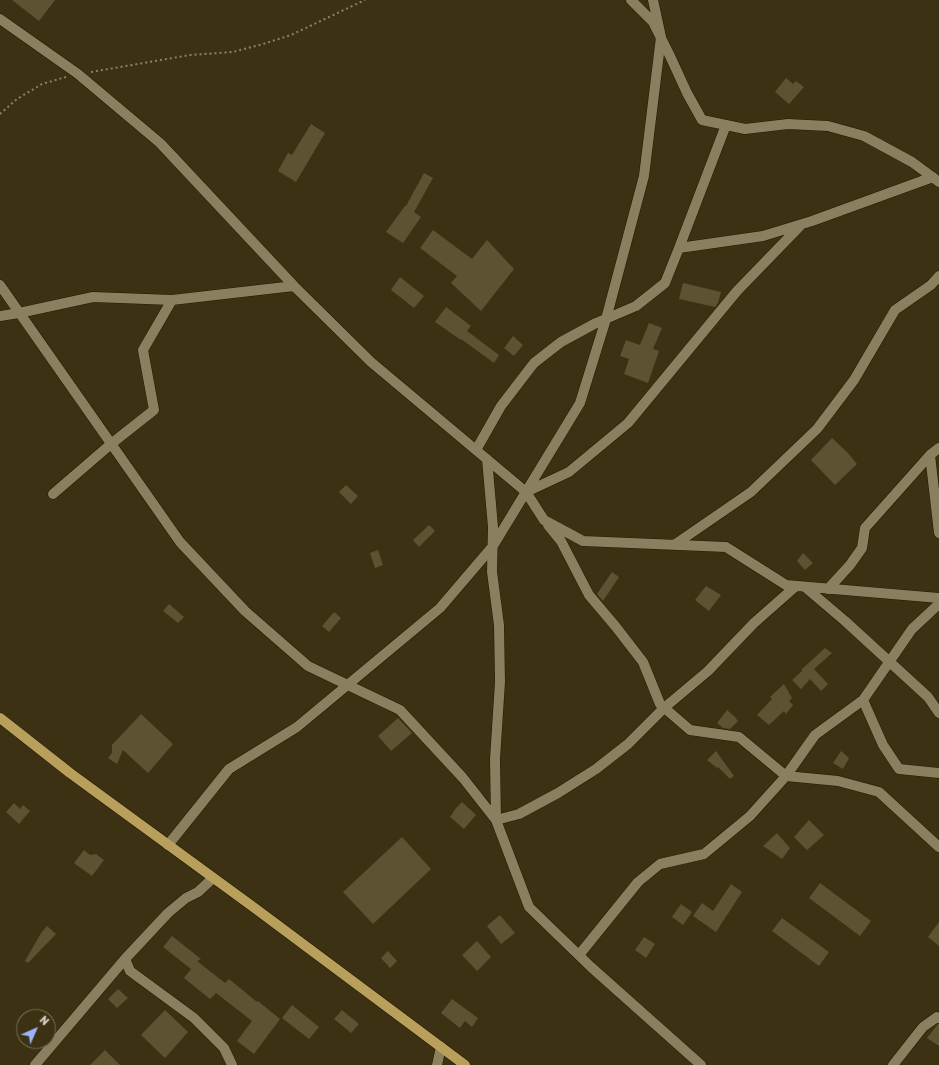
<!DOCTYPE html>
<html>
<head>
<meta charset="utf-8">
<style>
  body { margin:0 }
  #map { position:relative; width:939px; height:1065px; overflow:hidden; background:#3c3213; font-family:Rubik,sans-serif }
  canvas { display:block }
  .north { position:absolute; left:16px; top:1009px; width:40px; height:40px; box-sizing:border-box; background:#3c3213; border:1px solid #7a7259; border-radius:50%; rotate:45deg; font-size:11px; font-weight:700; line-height:16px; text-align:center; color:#d8d2c1 }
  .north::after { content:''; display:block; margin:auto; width:14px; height:18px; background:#9cb4fd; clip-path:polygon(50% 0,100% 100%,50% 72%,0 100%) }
</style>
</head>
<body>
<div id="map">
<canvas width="939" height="1065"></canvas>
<div class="north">N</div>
</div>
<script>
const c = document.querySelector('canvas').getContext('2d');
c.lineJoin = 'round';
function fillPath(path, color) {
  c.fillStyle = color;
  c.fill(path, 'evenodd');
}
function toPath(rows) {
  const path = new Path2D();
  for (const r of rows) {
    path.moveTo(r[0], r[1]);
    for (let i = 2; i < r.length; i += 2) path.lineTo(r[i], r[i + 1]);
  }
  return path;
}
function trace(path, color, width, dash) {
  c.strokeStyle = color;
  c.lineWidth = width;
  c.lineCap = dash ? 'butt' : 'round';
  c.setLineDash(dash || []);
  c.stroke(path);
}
const building = toPath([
  [12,0,55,0,39,21],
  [786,78,793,84,796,81,804,87,789,104,775,92],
  [311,124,325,133,296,182,278,171,288,153,292,155],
  [424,173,433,178,414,212,421,217,403,243,386,232,405,206,406,206],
  [433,230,472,259,487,240,514,269,481,311,451,283,457,276,420,248],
  [400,277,424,296,414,308,391,290],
  [683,283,721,292,718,303,715,307,679,299],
  [446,307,471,326,467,331,499,355,494,363,461,339,461,340,435,322],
  [649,323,662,328,653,349,659,351,648,383,624,374,629,359,620,356,626,340,640,345],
  [513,336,523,345,514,356,504,348],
  [832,438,848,453,857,464,835,485,811,460],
  [346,485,358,496,351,504,339,492],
  [429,525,435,531,419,547,413,540],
  [378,550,383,565,375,568,370,553],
  [803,553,813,563,805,570,797,561],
  [612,572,619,577,603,601,597,594],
  [706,586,721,595,709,611,695,600],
  [169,604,184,617,178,623,163,611],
  [334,612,341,618,329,632,322,626],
  [825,648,832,653,814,669,828,684,821,691,810,679,801,689,792,680,802,671,802,669],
  [784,684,792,698,789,701,793,705,786,714,784,711,769,725,757,715,772,699,770,697],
  [727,710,734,716,738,721,730,729,723,728,717,723],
  [141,714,173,744,148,773,123,750,117,764,108,758,112,753,112,745],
  [398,718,412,733,391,751,378,736],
  [716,751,734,776,730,779,718,767,717,768,707,760],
  [841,751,849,758,843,769,833,763],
  [462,802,476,815,464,829,450,817,456,808],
  [14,803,20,809,23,805,30,811,19,824,6,812],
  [809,820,824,835,807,850,794,837],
  [777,833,790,848,782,859,763,846],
  [402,837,431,869,373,924,343,892],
  [84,850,90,855,96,854,104,860,92,876,74,863],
  [820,883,871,921,860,936,809,898],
  [731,884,742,892,716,932,693,916,702,903,713,911],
  [681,904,692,912,683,925,672,917],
  [500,915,515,933,501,944,487,926],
  [782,918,829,952,819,966,772,931],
  [939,922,939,946,928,937],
  [47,926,56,934,28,963,25,961,41,933],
  [172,936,201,959,197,961,225,983,229,979,257,1002,258,1001,280,1019,254,1054,237,1041,252,1021,216,993,210,999,184,978,191,969,163,947],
  [644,937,655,944,646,958,635,950],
  [477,941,491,957,477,971,462,955],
  [388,951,397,961,390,968,381,958],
  [118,989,128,998,117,1008,108,999],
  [452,999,478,1018,472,1027,465,1021,460,1028,441,1013],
  [292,1005,319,1027,309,1039,282,1018],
  [165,1010,188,1032,165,1058,141,1035],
  [342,1010,359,1024,351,1033,334,1019],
  [938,1024,939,1024,939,1046,927,1038],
  [105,1050,120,1065,90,1065]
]);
const path = toPath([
  [91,72,190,55,233,52,263,44,291,35,365,0],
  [0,114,17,99,42,84,66,77]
]);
const minor = toPath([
  [631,0,653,22,670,56,687,93,702,120,745,129,788,124,828,126,864,136,912,162,939,182],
  [0,19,78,74,160,143,294,286,371,362,526,492,544,520,583,541,726,547,786,585,939,598],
  [679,248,726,125],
  [0,285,180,542,245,611,308,666,400,710,463,778,496,820,529,907,591,967,701,1065],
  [0,316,19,313,93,297,172,300,294,286],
  [476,450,501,406,534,363,561,342,596,323,636,306,665,283,679,248,763,236,812,221,933,177],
  [930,455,939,533],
  [487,459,493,527,492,572,499,625,500,682,495,759,496,820,519,814,558,793,596,769,628,744,664,708,708,671,754,623,796,586],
  [526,492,569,472,628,423,737,291,800,226],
  [53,494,111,444,154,410,143,350,172,300],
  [548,525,561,541,589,595,616,627,643,662,660,704,690,730,739,737,786,776,838,781,879,792,939,847],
  [674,545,751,492,817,429,854,380,895,310,931,285,939,276],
  [805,587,845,621,928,697,939,713],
  [828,589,850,565,862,548,865,528,930,455,939,448],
  [863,700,883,745,899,769,939,773],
  [168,845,229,769,297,727,440,608,493,546,580,403,606,319,644,176,661,37,653,0],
  [213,878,198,892,186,898,168,913,125,959,130,971,194,1018,224,1048,232,1065],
  [579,955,638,882,660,864,704,854,750,816,786,776,815,735,863,700,912,629,939,604],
  [35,1065,125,959],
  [437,1065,441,1047],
  [893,1065,923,1027,937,1017,939,1018]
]);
const major = toPath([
  [0,718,70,773,256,909,465,1065]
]);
fillPath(building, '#5d5232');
trace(minor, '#231900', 11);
trace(major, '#231900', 11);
trace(path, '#8a826a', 2, [2, 3]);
trace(minor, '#8c7f5f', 10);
trace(major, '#b89f5c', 10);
</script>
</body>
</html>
